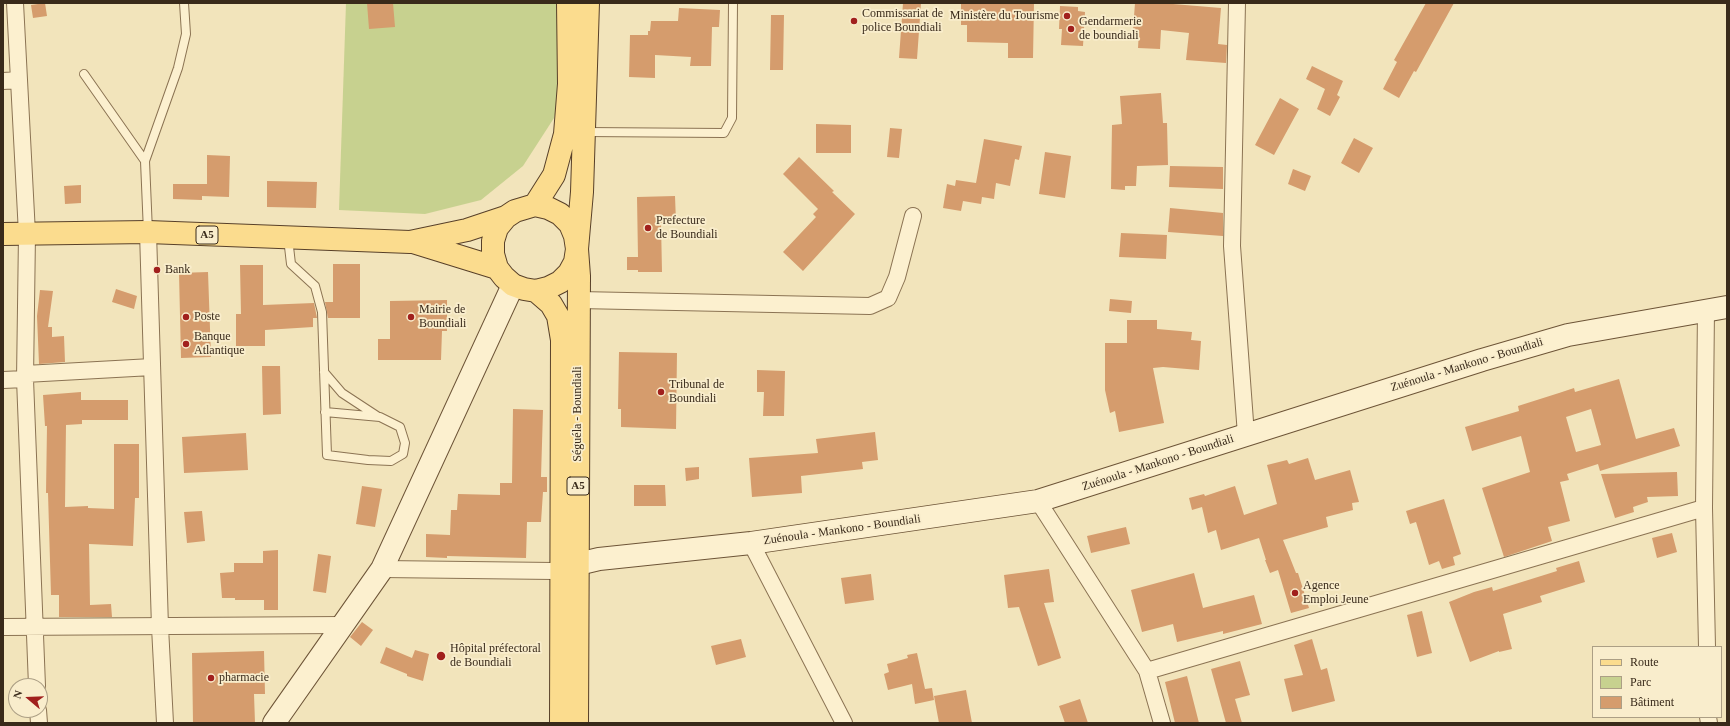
<!DOCTYPE html>
<html>
<head>
<meta charset="utf-8">
<style>
  body { margin:0 }
  #map { position:relative; width:1730px; height:726px; overflow:hidden; background:#f2e4bb; font-family:Georgia,serif }
  canvas { display:block }
  .frame { position:absolute; inset:0; border:4px solid #392a1a; pointer-events:none }
  .legend { position:absolute; left:1592px; top:646px; width:130px; height:72px; box-sizing:border-box; background:#f9edcc; border:1px solid #ac9f85; margin:0; padding:5px 7px; list-style:none; font-size:12px; color:#392a1a }
  .legend li { display:flex; align-items:center; gap:8px; height:20px }
  .legend b { width:20px; border:1px solid #ac9f85 }
  .north { position:absolute; left:8px; top:678px; width:40px; height:40px; box-sizing:border-box; background:#f9edcc; border:1px solid #ac9f85; border-radius:50%; rotate:289deg; font-size:11px; font-weight:700; line-height:16px; text-align:center; color:#392a1a }
  .north::after { content:''; display:block; margin:auto; width:14px; height:18px; background:#a1201d; clip-path:polygon(50% 0,100% 100%,50% 72%,0 100%) }
</style>
</head>
<body>
<div id="map">
<canvas width="1730" height="726"></canvas>
<div class="frame"></div>
<ul class="legend">
<li><b style="height:5px;background:#fbdc8e"></b>Route</li>
<li><b style="height:11px;background:#c7d18f"></b>Parc</li>
<li><b style="height:11px;background:#d59c6d"></b>Bâtiment</li>
</ul>
<div class="north">N</div>
</div>
<script>
const c = document.querySelector('canvas').getContext('2d');
c.lineJoin = 'round';
function fillPath(path, color) {
  c.fillStyle = color;
  c.fill(path, 'evenodd');
}
function toPath(rows) {
  const path = new Path2D();
  for (const r of rows) {
    path.moveTo(r[0], r[1]);
    for (let i = 2; i < r.length; i += 2) path.lineTo(r[i], r[i + 1]);
  }
  return path;
}
function trace(path, color, width, dash) {
  c.strokeStyle = color;
  c.lineWidth = width;
  c.lineCap = dash ? 'butt' : 'round';
  c.setLineDash(dash || []);
  c.stroke(path);
}
function write(font, color, halo, rows, align = 'center') {
  c.font = font + ' Georgia,serif';
  c.lineWidth = 3.5;
  c.setLineDash([]);
  c.textBaseline = 'middle';
  c.strokeStyle = halo;
  c.fillStyle = color;
  for (const [text, x, y, turn = 0] of rows) {
    c.save();
    c.translate(x, y);
    c.rotate((+turn || 0) * Math.PI / 180);
    c.textAlign = isNaN(turn) ? turn : align;
    if (halo) c.strokeText(text, 0, 0);
    c.fillText(text, 0, 0);
    c.restore();
  }
}
const green = toPath([
  [346,3,567,3,567,69,554,118,523,166,481,200,425,214,339,210]
]);
const building = toPath([
  [45,3,47,16,33,18,31,5],
  [367,3,393,3,395,27,369,29],
  [903,3,921,3,917,59,899,58],
  [961,3,1034,3,1033,58,1008,58,1008,43,967,42,967,25,961,25],
  [1135,3,1161,3,1221,8,1218,44,1227,45,1226,63,1186,60,1189,33,1161,30,1160,49,1138,48,1139,30,1133,30],
  [1426,3,1454,3,1416,72,1414,71,1399,98,1383,89,1397,62,1394,60],
  [1060,6,1078,7,1078,11,1085,12,1083,46,1061,45,1062,29,1059,29],
  [679,8,720,10,719,27,712,27,711,66,690,66,691,57,655,55,655,78,629,77,630,35,648,35,648,31,650,31,651,21,678,21],
  [771,15,784,15,783,70,770,70],
  [1312,66,1343,81,1337,95,1340,97,1330,116,1317,109,1325,89,1306,79],
  [1161,93,1163,123,1167,123,1168,165,1137,166,1136,186,1125,186,1125,190,1111,189,1112,125,1122,124,1120,96],
  [1280,98,1299,109,1274,155,1255,145],
  [816,124,851,125,851,153,816,153],
  [890,128,902,129,899,158,887,157],
  [1354,138,1373,148,1359,173,1341,163],
  [984,139,1022,146,1019,160,1015,159,1010,186,996,183,994,199,982,197,981,204,963,201,961,211,943,208,947,184,955,186,956,180,976,183],
  [1045,152,1071,156,1065,198,1039,194],
  [207,155,230,156,229,197,202,196,202,200,173,199,173,184,207,184],
  [799,157,834,191,832,192,855,214,803,271,783,252,816,217,813,214,818,209,783,174],
  [1170,166,1223,167,1223,189,1169,187],
  [1293,169,1311,176,1305,191,1288,184],
  [267,181,317,182,316,208,267,207],
  [81,185,81,203,65,204,64,186],
  [675,196,676,222,661,223,662,272,638,272,638,270,627,270,627,257,638,257,637,197],
  [1170,208,1223,213,1223,236,1168,232],
  [1121,233,1167,235,1166,259,1119,257],
  [333,264,360,264,360,318,328,318,325,302,333,302],
  [240,265,263,265,263,305,314,303,317,318,313,318,313,327,265,330,265,346,236,346,236,314,241,314],
  [208,272,211,357,181,358,179,273],
  [116,289,137,296,134,309,112,302],
  [40,290,53,291,48,327,52,327,52,337,64,336,65,362,39,364,37,316],
  [1110,299,1132,301,1131,313,1109,311],
  [447,300,447,331,442,331,441,360,378,360,378,339,390,339,390,301],
  [1127,320,1157,320,1157,329,1192,332,1191,340,1201,341,1199,370,1163,367,1153,368,1164,423,1119,432,1115,411,1110,413,1105,390,1105,343,1127,343],
  [619,352,677,353,676,429,621,427,621,409,618,409],
  [262,366,280,366,281,414,263,415],
  [757,370,785,371,784,416,763,416,764,392,757,392],
  [1619,379,1636,439,1674,428,1680,446,1600,471,1598,464,1567,474,1569,480,1560,482,1570,521,1548,527,1552,541,1504,557,1482,488,1530,472,1521,436,1472,451,1465,427,1519,411,1518,406,1559,393,1574,388,1575,392],
  [1591,409,1601,445,1576,452,1566,417],
  [81,392,81,400,128,400,128,420,82,420,82,424,66,425,65,507,88,506,88,508,114,509,114,444,139,444,139,498,135,498,133,546,89,544,90,605,111,604,112,617,59,617,59,595,51,595,48,493,46,493,47,426,45,426,43,395],
  [513,409,543,410,541,477,547,477,547,492,543,492,541,522,527,522,526,558,447,556,447,558,426,557,426,534,450,535,451,510,457,510,458,494,500,495,500,483,512,483],
  [875,432,878,460,862,462,863,469,801,476,802,493,752,497,749,458,818,453,816,439],
  [246,433,248,470,184,473,182,437],
  [1308,458,1315,480,1350,470,1359,502,1352,503,1353,510,1326,517,1328,527,1283,540,1296,573,1298,573,1309,608,1291,613,1278,570,1270,573,1265,560,1266,560,1259,538,1221,550,1216,530,1208,533,1202,507,1192,510,1189,498,1204,494,1205,496,1235,486,1244,515,1277,504,1267,465,1287,460,1289,464],
  [699,467,699,479,686,481,685,468],
  [1677,472,1678,496,1647,497,1648,502,1633,507,1634,512,1615,518,1601,474],
  [634,485,665,485,666,506,634,506],
  [362,486,382,489,375,527,356,524],
  [1444,499,1461,554,1453,557,1455,565,1442,569,1439,561,1429,565,1416,522,1410,524,1406,511],
  [202,511,205,541,187,543,184,512],
  [1126,527,1130,544,1091,553,1087,536],
  [1672,533,1677,552,1657,558,1652,538],
  [278,550,278,610,264,610,264,600,235,600,235,598,222,598,220,573,234,572,234,563,263,563,263,551],
  [318,554,331,556,326,593,313,591],
  [1579,561,1585,582,1540,596,1542,602,1503,614,1512,649,1499,652,1499,651,1470,662,1449,602,1474,592,1492,587,1493,591,1557,571,1556,568],
  [1049,569,1054,602,1044,603,1061,658,1038,666,1019,607,1008,608,1004,575],
  [1194,573,1203,608,1254,595,1262,624,1223,634,1223,631,1177,642,1173,624,1142,632,1131,590],
  [871,574,874,600,845,604,841,578],
  [1422,611,1432,653,1417,657,1407,615],
  [362,622,373,630,361,646,350,637],
  [741,639,746,657,716,665,711,646],
  [1312,639,1321,670,1327,668,1335,701,1292,712,1284,679,1303,675,1294,645],
  [386,647,412,658,415,650,429,654,423,681,407,676,407,674,380,663],
  [264,651,265,694,254,694,255,723,193,723,192,653],
  [917,653,925,689,932,688,934,700,915,704,912,684,888,690,884,674,889,672,887,664,908,658,907,655],
  [1240,661,1250,695,1235,699,1242,723,1226,723,1211,669],
  [1187,676,1199,723,1175,723,1165,682],
  [966,690,972,723,939,723,934,696],
  [1080,699,1088,723,1065,723,1059,706]
]);
const lane = toPath([
  [84,74,145,161],
  [585,132,724,133,732,118,733,3],
  [148,232,145,161,178,68,186,34,184,3],
  [288,238,291,264,315,286,322,312,327,455,368,460,391,461,403,454,405,443,400,427,380,417,325,412],
  [324,372,342,393,377,416]
]);
const street = toPath([
  [15,3,27,234,25,379,37,686],
  [1237,3,1232,246,1246,435],
  [3,81,19,80],
  [148,232,160,627,165,723],
  [579,300,870,306,888,298,897,277,913,216],
  [1706,309,1704,508,1707,647],
  [25,374,152,367],
  [3,380,25,379],
  [1038,501,1147,671,1704,508],
  [751,543,844,723],
  [382,569,554,571,572,566],
  [3,627,343,625],
  [1147,671,1162,723],
  [38,710,39,723],
  [1708,717,1709,723]
]);
const secondary = toPath([
  [578,564,599,559,751,543,1038,501,1482,360,1568,335,1727,307],
  [274,723,382,569,513,285]
]);
const primary = toPath([
  [535,205,554,175,565,134,569,84,568,3],
  [3,234,148,232,410,242,467,230,506,217],
  [413,242,497,268],
  [536,291,551,304,558,316,562,340,561,723],
  [577,723,579,276,577,249,575,236,570,224,560,214,548,208,535,205,515,211,506,217,497,228,493,241,493,254,497,268,504,277,513,285,524,289,536,291,548,288,560,282,569,273,575,262,577,249,582,192,588,3]
]);
const markers = [
  [1067,16,4,"#a1201d"],
  [854,21,4,"#a1201d"],
  [1071,29,4,"#a1201d"],
  [648,228,4,"#a1201d"],
  [157,270,4,"#a1201d"],
  [186,317,4,"#a1201d"],
  [411,317,4,"#a1201d"],
  [186,344,4,"#a1201d"],
  [661,392,4,"#a1201d"],
  [1295,593,4,"#a1201d"],
  [441,656,5,"#a1201d"],
  [211,678,4,"#a1201d"]
];
const shields = [
  [207,235,22],
  [578,486,22]
];
const shieldNames = [
  ["A5",207,235],
  ["A5",578,486]
];
const poiNames = [
  ["Commissariat de",862,14],
  ["police Boundiali",862,28],
  ["Ministère du Tourisme",1059,16,"right"],
  ["Gendarmerie",1079,22],
  ["de boundiali",1079,36],
  ["Prefecture",656,221],
  ["de Boundiali",656,235],
  ["Bank",165,270],
  ["Mairie de",419,310],
  ["Boundiali",419,324],
  ["Poste",194,317],
  ["Banque",194,337],
  ["Atlantique",194,351],
  ["Tribunal de",669,385],
  ["Boundiali",669,399],
  ["Agence",1303,586],
  ["Emploi Jeune",1303,600],
  ["Hôpital préfectoral",450,649],
  ["de Boundiali",450,663],
  ["pharmacie",219,678]
];
const streetNames = [
  ["Zuénoula - Mankono - Boundiali",1467,365,-17],
  ["Séguéla - Boundiali",578,414,-90],
  ["Zuénoula - Mankono - Boundiali",1158,463,-18],
  ["Zuénoula - Mankono - Boundiali",842,530,-8]
];
fillPath(green, '#c7d18f');
fillPath(building, '#d59c6d');
trace(lane, '#8b7353', 10);
trace(street, '#8b7353', 18);
trace(secondary, '#6d5437', 24);
trace(primary, '#584029', 24);
trace(lane, '#fcf0cf', 8);
trace(street, '#fcf0cf', 16);
trace(secondary, '#fcf0cf', 22);
trace(primary, '#fbdc8e', 22);
for (const [x, y, r, color] of markers) {
  const dot = new Path2D();
  dot.arc(x, y, r, 0, 2 * Math.PI);
  c.fillStyle = color;
  c.fill(dot);
  trace(dot, '#f9edcc', 1.5);
}
for (const [x, y, w] of shields) {
  const box = new Path2D();
  box.roundRect(x - w / 2, y - 9, w, 18, 3);
  c.fillStyle = '#f9edcc';
  c.fill(box);
  trace(box, '#392a1a', 1);
}
write('bold 11px', '#392a1a', null, shieldNames);
write('12px', '#392a1a', '#f9edcc', poiNames, 'left');
write('12px', '#392a1a', '#f9edcc', streetNames);
</script>
</body>
</html>
